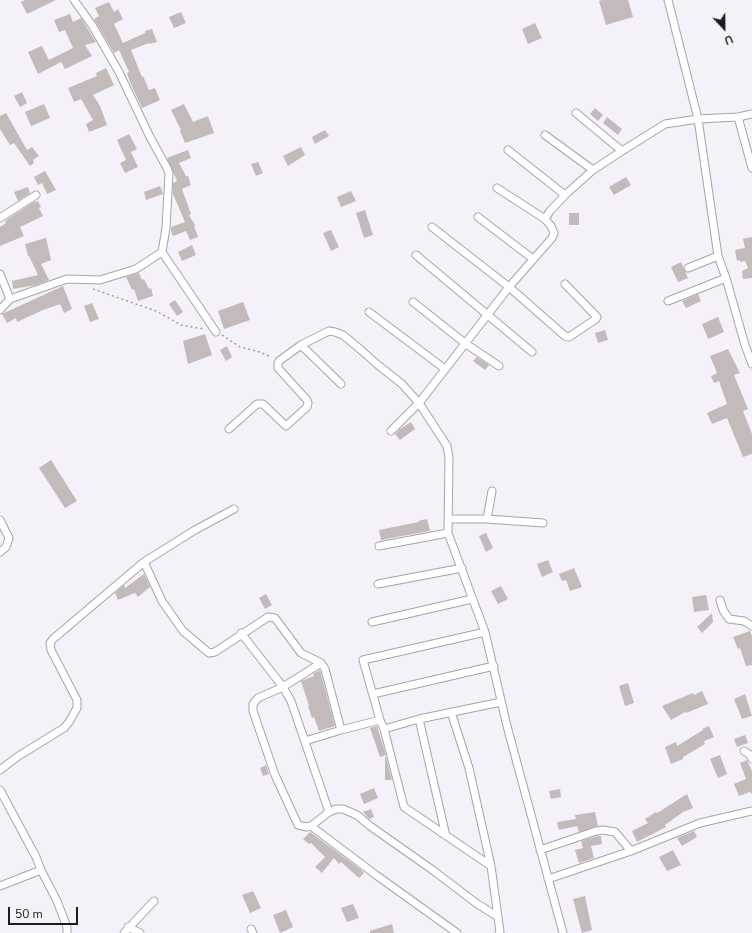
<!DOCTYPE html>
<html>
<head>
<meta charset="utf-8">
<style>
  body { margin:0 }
  #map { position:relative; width:752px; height:933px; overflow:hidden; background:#f4f1f9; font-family:"Nunito Sans",sans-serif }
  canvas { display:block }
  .north { position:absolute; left:704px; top:8px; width:40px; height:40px; -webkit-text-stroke:3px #f4f1f9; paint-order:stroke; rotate:158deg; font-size:11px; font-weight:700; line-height:16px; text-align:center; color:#1b1a1d }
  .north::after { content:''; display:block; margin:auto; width:14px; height:18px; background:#1b1a1d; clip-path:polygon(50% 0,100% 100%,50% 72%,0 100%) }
  .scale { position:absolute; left:8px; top:907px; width:70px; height:18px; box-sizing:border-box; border:2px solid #1b1a1d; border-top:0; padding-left:5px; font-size:12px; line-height:14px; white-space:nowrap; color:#1b1a1d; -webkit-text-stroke:3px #f4f1f9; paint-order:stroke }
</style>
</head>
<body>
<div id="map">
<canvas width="752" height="933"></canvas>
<div class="north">U</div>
<div class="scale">50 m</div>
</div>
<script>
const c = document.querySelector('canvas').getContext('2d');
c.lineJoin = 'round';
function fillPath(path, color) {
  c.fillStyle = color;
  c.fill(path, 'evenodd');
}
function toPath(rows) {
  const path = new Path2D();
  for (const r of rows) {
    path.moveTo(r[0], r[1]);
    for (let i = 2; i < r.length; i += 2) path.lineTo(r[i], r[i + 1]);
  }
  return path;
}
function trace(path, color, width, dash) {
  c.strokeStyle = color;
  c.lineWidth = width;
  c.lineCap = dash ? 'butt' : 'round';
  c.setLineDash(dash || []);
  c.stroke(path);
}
const building = toPath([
  [25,0,56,0,27,14,21,2],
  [603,0,628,0,633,17,606,25,599,1],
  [109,2,114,12,118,9,123,19,114,24,123,43,145,33,145,31,152,29,157,42,149,44,149,43,131,50,142,77,143,76,149,90,155,88,160,100,142,108,130,82,127,73,129,72,119,50,114,53,94,19,99,16,95,8],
  [181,12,186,23,174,28,169,17],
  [70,14,73,22,81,18,96,42,85,45,92,56,65,69,61,62,38,74,28,52,42,46,49,60,73,48,65,30,59,32,54,20],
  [535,23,542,38,528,44,522,29],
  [106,68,114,85,93,95,100,106,107,125,89,132,86,124,93,120,81,99,74,102,68,88,97,76,96,73],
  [22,92,27,103,20,107,14,96],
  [44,104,50,118,31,126,25,112],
  [184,104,193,122,208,116,214,133,185,143,180,131,181,130,171,110],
  [595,108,603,115,598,121,590,114],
  [6,113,27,150,32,147,39,156,33,160,34,163,30,166,14,143,10,145,0,129,0,116],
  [607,117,622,129,618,135,603,123],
  [325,130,329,136,315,144,312,137],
  [129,134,137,149,131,152,138,167,125,173,120,163,126,160,117,140],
  [301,147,305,155,288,166,283,156],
  [188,150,191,158,179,163,186,176,188,176,191,185,182,189,191,214,189,215,195,225,194,226,198,237,190,240,186,231,173,236,171,231,171,227,185,222,173,194,173,183,177,181,167,158],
  [258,162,263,173,256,176,251,164],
  [45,171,56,190,47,194,42,183,38,185,34,177],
  [626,177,631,185,614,195,609,187],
  [160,186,163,194,146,200,144,192],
  [28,187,30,193,18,201,14,192],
  [351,191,356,201,341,207,337,197],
  [38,201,41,207,39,208,43,216,20,227,24,236,0,246,0,227,6,223,5,221,34,202],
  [365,210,373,235,364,238,356,213],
  [569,213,579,213,579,225,569,225],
  [331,230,339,247,331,251,323,233],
  [752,237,752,278,743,279,742,271,748,268,745,261,740,262,740,260,737,261,735,250,745,248,743,239],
  [46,238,51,260,41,264,49,280,36,285,13,289,12,281,38,275,29,256,28,256,25,244],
  [192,245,196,255,182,261,178,252],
  [681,262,688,278,678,282,671,267],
  [139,273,142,280,144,279,149,289,151,288,153,296,138,301,134,289,132,290,126,277],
  [63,286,72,309,64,313,60,304,43,310,17,322,16,318,7,323,2,314],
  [698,294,701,301,686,308,682,301],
  [175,300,183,312,177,316,169,304],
  [243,302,250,320,224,329,218,311],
  [92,303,99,319,90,322,84,306],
  [718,317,724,332,708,339,702,324],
  [605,330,608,340,598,343,595,333],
  [205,334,212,355,188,364,183,341],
  [227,346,232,357,226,361,220,350],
  [728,349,740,373,734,375,748,409,743,411,752,434,752,454,743,457,727,418,712,424,707,413,727,404,719,381,714,383,711,376,717,373,710,356],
  [477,357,489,365,485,370,473,361],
  [411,422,415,429,400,440,395,434,400,429],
  [51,460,77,501,65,508,39,468],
  [427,519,430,531,381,540,379,530,419,522,418,521],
  [486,533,493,548,486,552,479,536],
  [548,560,553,572,542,577,537,564],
  [574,568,582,587,570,591,566,580,562,581,559,574],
  [144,574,150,587,138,597,135,593,118,600,115,593,124,585,125,588],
  [501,586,508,599,498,604,491,591],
  [266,594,272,605,265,609,259,598],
  [706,595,709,610,694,612,692,597],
  [712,613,713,622,702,633,697,627],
  [750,631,752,636,752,665,746,666,740,648,738,649,733,637],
  [320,670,335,726,319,731,314,717,312,718,308,706,309,706,301,681,314,676,313,674],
  [628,683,634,703,625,706,619,686],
  [702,691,708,704,686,713,685,712,671,720,662,706,693,693,694,695],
  [745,694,752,716,742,719,734,699],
  [377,726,386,755,380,757,370,728],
  [709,726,714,737,704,741,705,744,683,757,683,759,671,764,665,747,676,742,677,746,703,730,702,729],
  [745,735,748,743,737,747,734,739],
  [720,755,727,774,718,778,710,759],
  [385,757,386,757,392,780,385,780],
  [747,760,752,771,752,794,750,792,739,796,734,784,746,779,740,763],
  [266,765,269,774,263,776,260,768],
  [374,788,378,798,364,804,360,794],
  [560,789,561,797,551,799,549,791],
  [687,794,693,808,683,812,665,825,666,827,637,842,632,831,648,823,645,819,656,812,657,813],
  [371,809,374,817,369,819,363,812],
  [595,812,598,826,579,832,577,826,559,830,557,822,576,819,575,815],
  [694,831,697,837,682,846,677,838],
  [310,832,360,869,364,873,359,878,341,862,339,864,334,858,322,873,315,867,325,857,311,843,309,844,303,839],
  [597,836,601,836,602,844,591,846,594,858,579,863,575,850,583,848,581,841],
  [673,850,681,865,667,871,659,857],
  [253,891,261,908,250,913,242,895],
  [585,896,592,930,582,933,573,899],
  [353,904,359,918,347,922,341,908],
  [286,910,293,927,280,933,273,915],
  [392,924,394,933,370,933,370,931]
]);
const path = toPath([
  [93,289,156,311,181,325,204,329],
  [222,335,240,347,260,352,271,357]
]);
const street = toPath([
  [668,0,698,119,718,256,726,278,745,345,752,364],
  [576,113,622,151],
  [738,117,752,168],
  [545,135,593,170],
  [508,150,565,195],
  [497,188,545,219],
  [478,217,533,259],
  [0,218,36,195],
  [432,227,509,287,565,336,569,337,596,319,597,317,565,284],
  [162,252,216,332],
  [416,255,532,352],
  [688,268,718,256],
  [0,274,10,299,0,310],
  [10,299,67,279,100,280,136,269,162,252,166,228,169,173,167,168,150,137,119,72,92,25,74,0],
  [668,301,726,278],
  [413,302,466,344,499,366],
  [369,312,445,369],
  [301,345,341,384],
  [229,429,257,404,263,404,286,426,307,407,308,403,307,400,278,368,278,363,279,361,301,345,329,331,335,332,343,335,361,350,378,365,402,384,419,403,391,431],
  [449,519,487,519,543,523],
  [487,519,492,491],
  [0,520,9,538,6,547,0,552],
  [379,546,448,533],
  [144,562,162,601,183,631,209,653,215,652,268,617,275,618,301,653,321,663,325,669,341,730],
  [378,584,462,568],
  [720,600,723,610,729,619,744,621,752,626],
  [372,622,472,599],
  [485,632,363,660,380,720,384,729,404,807,491,866],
  [241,633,283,687,321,663],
  [373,694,494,666],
  [451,712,469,768,491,866,500,932,499,933],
  [419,719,446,836],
  [384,729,419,719,501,702],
  [305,741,341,730,380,720],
  [744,751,749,754,752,759],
  [0,770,17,757,64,728,69,722,77,708,77,700,51,650,50,643,53,639,144,562,195,530,234,509],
  [0,790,36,857,41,870,57,901,67,927,67,933],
  [329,812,291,701,283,687,258,698,253,704,253,711,275,775,298,825,307,827,311,826,329,812,336,809,343,809,357,815,370,826,434,871,476,903,498,917],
  [311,826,376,875,457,933],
  [540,850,596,831,603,830,615,832,631,851],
  [548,879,631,851,700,823,752,811],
  [0,886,41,870],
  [128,927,140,933],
  [251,929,253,933],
  [124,933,154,901],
  [563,933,507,726,485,632,448,533,449,458,447,446,419,403,509,287,552,238,554,233,551,226,545,219,550,211,565,195,593,170,622,151,665,124,698,119,738,117,752,114]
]);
fillPath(building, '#c3babc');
trace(street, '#a6a3ab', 9);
trace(path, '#a09ea4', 1.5, [2, 3]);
trace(street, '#fff', 7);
</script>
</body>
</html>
